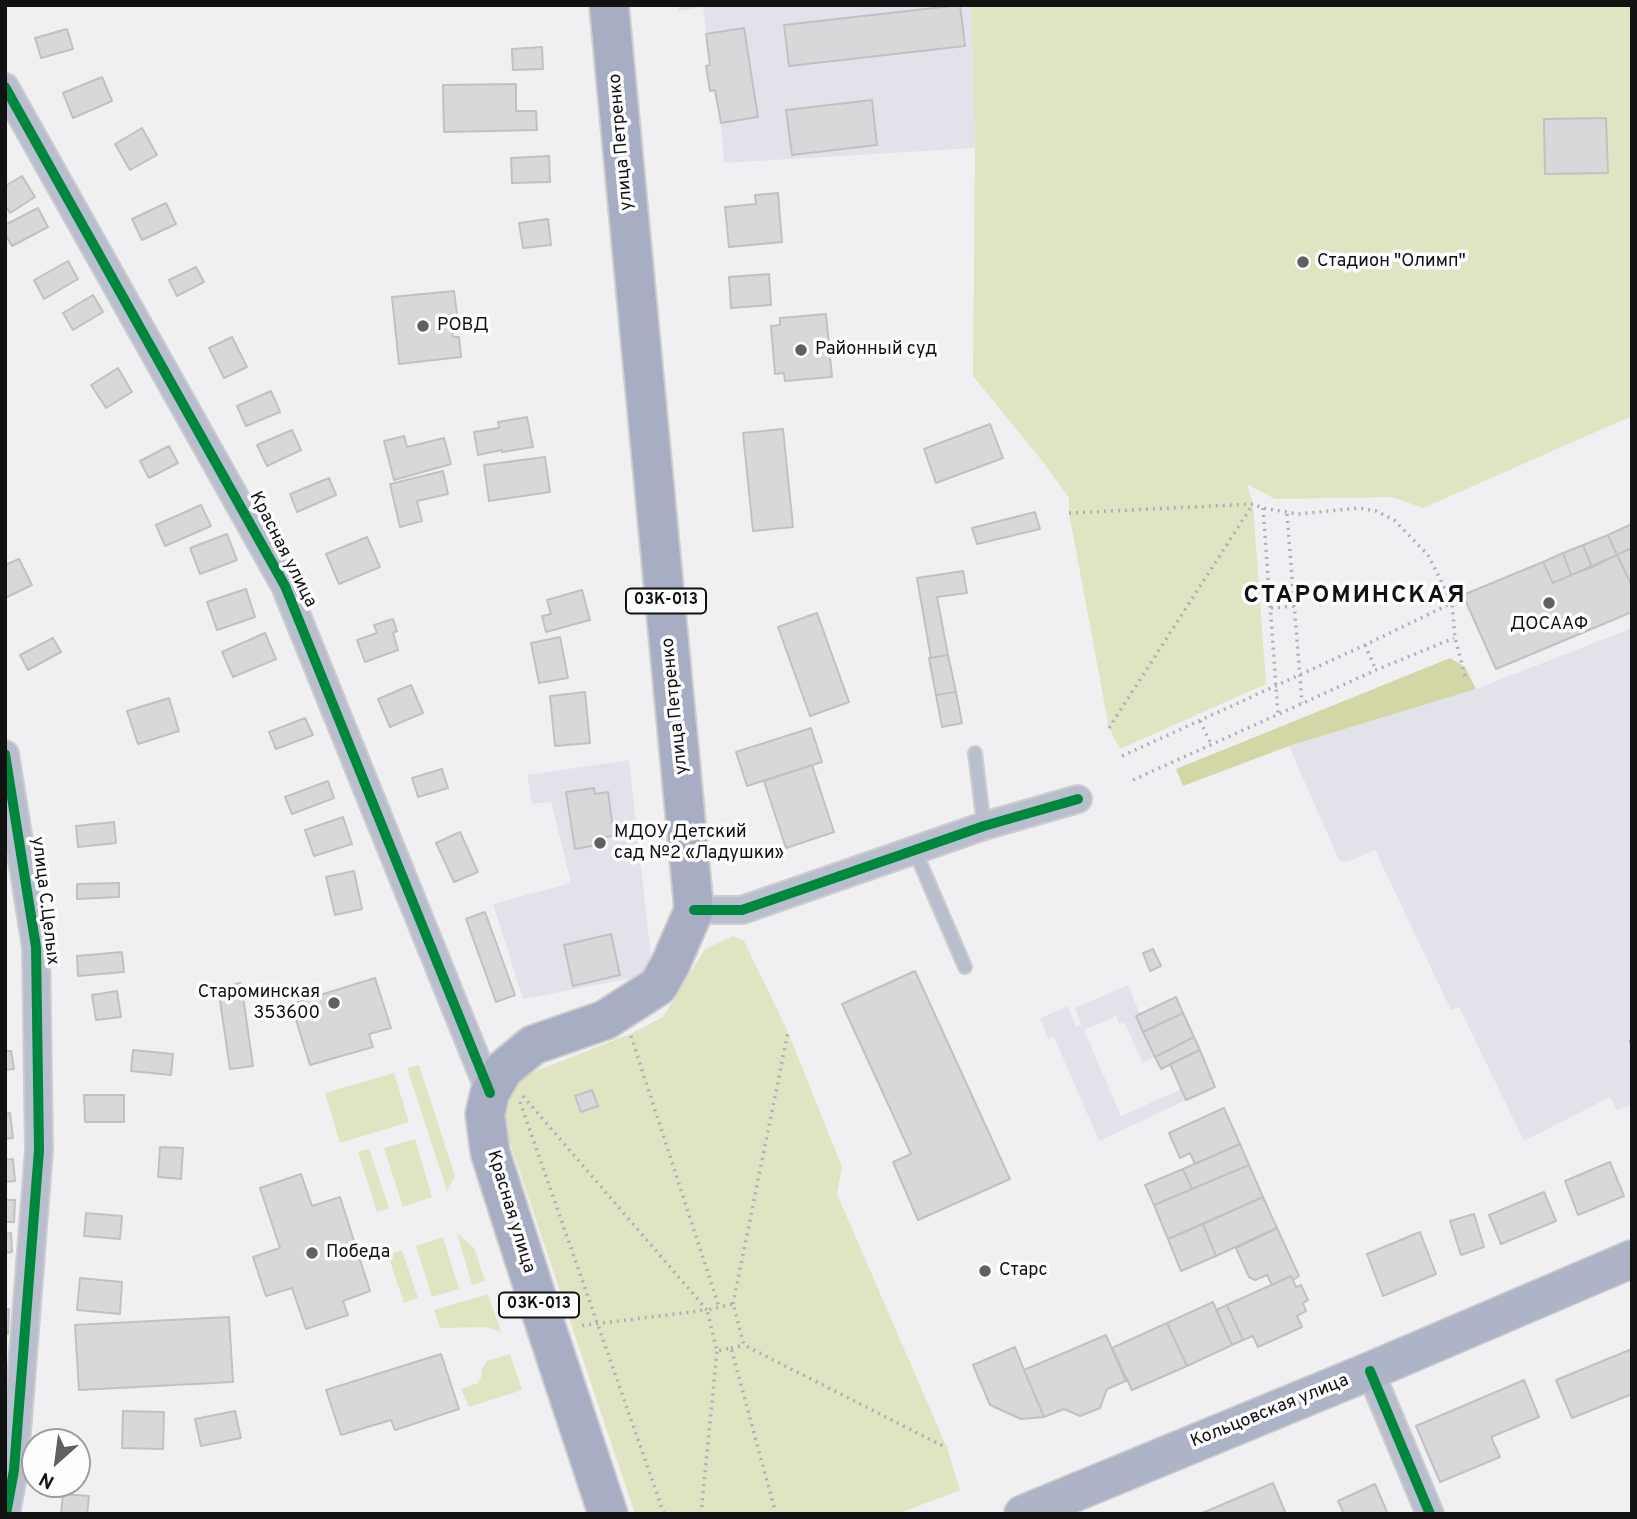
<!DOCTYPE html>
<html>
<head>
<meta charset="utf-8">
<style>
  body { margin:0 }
  #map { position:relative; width:1637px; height:1519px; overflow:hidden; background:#f0f0f3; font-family:Overpass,sans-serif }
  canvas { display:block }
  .frame { position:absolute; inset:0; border:7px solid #121213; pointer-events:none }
  .north { position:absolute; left:21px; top:1428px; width:70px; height:70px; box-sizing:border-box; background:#fdfdff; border:2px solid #9f9fa1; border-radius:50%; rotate:208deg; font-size:19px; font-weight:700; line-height:28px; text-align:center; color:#121213 }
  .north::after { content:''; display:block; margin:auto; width:24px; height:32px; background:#606061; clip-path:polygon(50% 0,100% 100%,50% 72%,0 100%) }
</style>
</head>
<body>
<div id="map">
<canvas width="1637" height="1519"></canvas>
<div class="frame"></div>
<div class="north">N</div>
</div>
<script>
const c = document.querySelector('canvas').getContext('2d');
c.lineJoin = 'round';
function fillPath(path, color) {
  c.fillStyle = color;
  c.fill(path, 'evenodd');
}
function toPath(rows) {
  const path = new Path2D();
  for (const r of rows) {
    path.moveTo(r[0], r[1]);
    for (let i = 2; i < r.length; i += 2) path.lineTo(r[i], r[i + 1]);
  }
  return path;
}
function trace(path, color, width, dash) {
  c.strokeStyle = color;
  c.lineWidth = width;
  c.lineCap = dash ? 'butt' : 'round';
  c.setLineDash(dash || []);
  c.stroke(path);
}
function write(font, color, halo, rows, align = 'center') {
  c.font = font + ' Overpass,sans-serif';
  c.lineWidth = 7;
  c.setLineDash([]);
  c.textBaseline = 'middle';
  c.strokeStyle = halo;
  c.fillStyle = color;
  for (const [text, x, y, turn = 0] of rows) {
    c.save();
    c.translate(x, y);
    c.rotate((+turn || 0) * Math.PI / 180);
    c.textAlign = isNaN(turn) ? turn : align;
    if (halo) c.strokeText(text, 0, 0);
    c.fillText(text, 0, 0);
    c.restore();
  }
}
const built = toPath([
  [678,5,971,5,975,148,724,163,721,123,716,90,710,91,706,66,710,65,703,7,679,11],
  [1632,628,1632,1104,1617,1110,1610,1097,1524,1141,1459,1007,1451,1010,1375,850,1347,862,1339,860,1289,746,1476,689],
  [629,760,653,974,523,999,493,904,571,883,551,802,532,804,527,775],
  [1128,985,1140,1014,1137,1016,1155,1057,1143,1063,1124,1022,1119,1024,1116,1016,1084,1030,1121,1116,1182,1089,1186,1100,1099,1141,1054,1037,1048,1039,1040,1018,1068,1006,1076,1027,1081,1024,1075,1008]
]);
const green = toPath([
  [971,5,1632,5,1632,416,1423,508,1392,497,1275,499,1247,484,1253,504,1266,684,1120,749,1109,728,1069,513,1069,498,1043,462,973,376,975,148],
  [733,936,744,941,788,1032,842,1167,837,1194,947,1448,960,1490,897,1514,635,1514,506,1131,506,1109,515,1086,531,1073,630,1034,663,1017,705,949],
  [419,1065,455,1176,447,1191,407,1068],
  [394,1073,409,1122,340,1143,325,1093],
  [415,1139,432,1197,403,1207,384,1148],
  [369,1149,389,1208,377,1212,358,1152],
  [457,1233,474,1248,485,1281,472,1285],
  [443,1237,459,1289,432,1297,416,1246],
  [402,1250,418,1298,404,1303,388,1255],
  [488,1294,501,1332,485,1327,440,1328,434,1310],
  [510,1354,522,1390,469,1407,461,1389,478,1383,482,1375,481,1371,487,1361]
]);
const forest = toPath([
  [1450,658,1465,667,1476,689,1289,746,1183,786,1176,769]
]);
const building = toPath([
  [960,5,965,46,789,66,784,25,960,5],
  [744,28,758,117,721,123,715,90,710,91,706,66,710,65,706,34,744,28],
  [67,29,73,49,41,58,35,38,67,29],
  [542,47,543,69,513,70,512,49,542,47],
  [102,77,112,101,73,118,63,93,102,77],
  [516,84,516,111,536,111,537,130,444,132,443,85,516,84],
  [872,100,877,145,792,155,786,110,872,100],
  [1606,118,1608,173,1545,174,1544,119,1606,118],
  [142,128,157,155,130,170,115,144,142,128],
  [549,156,550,182,512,183,511,158,549,156],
  [22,176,35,197,10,213,5,205,5,186,22,176],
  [778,193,782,242,729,247,725,207,756,204,755,195,778,193],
  [166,203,176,224,142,240,132,219,166,203],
  [38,208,48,227,12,246,5,234,5,225,38,208],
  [548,219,551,245,523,248,519,223,548,219],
  [68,261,78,279,44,299,34,280,68,261],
  [196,267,204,282,177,296,169,280,196,267],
  [769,274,771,305,731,308,729,277,769,274],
  [454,291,457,314,450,315,453,337,459,337,461,357,399,364,392,297,454,291],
  [93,295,103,312,73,330,63,313,93,295],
  [826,314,832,377,785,381,784,373,775,374,771,326,780,325,780,318,826,314],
  [232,337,247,367,224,378,209,348,232,337],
  [118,368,132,392,106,408,91,385,118,368],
  [271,391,280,412,246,426,237,406,271,391],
  [527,417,533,447,502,452,502,450,478,455,474,432,499,428,498,422,527,417],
  [990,424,1003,458,936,483,924,449,990,424],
  [783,429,793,527,753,531,743,433,783,429],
  [292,430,301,450,267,466,257,445,292,430],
  [404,436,407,447,444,438,451,464,394,480,384,441,404,436],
  [169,446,178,463,149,478,140,461,169,446],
  [545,457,550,492,489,501,484,465,545,457],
  [443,471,448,494,417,501,422,521,400,527,390,484,443,471],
  [329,478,336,495,297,512,290,494,329,478],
  [201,505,211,526,165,546,156,525,201,505],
  [1035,512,1040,529,977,544,972,528,1035,512],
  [1632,524,1632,548,1617,555,1608,535,1632,524],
  [227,534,237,560,200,574,190,548,227,534],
  [1608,535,1617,555,1592,567,1583,545,1608,535],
  [367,537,380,567,339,584,326,554,367,537],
  [1583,545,1592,567,1571,575,1563,553,1583,545],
  [1632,548,1632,578,1629,580,1617,555,1632,548],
  [1563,553,1571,575,1553,583,1543,562,1563,553],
  [1617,555,1632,586,1632,612,1496,669,1463,595,1543,562,1553,583,1617,555],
  [19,559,32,585,5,598,5,565,19,559],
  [963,571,967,593,937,597,948,655,931,658,917,578,963,571],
  [246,589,255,617,217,630,207,602,246,589],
  [582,590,590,620,546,632,542,616,551,614,547,600,582,590],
  [817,613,849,702,810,716,778,627,817,613],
  [393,619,397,631,393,633,398,650,365,662,357,640,377,633,374,625,393,619],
  [265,633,276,659,233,677,222,652,265,633],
  [560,637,568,678,539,683,531,643,560,637],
  [53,638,61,652,28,670,20,655,53,638],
  [948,655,956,692,936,695,929,658,948,655],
  [411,685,423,713,390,727,378,699,411,685],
  [585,692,590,743,555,746,550,696,585,692],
  [956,692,962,723,942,727,936,695,956,692],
  [169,698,179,731,138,744,127,711,169,698],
  [305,718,313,735,276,749,269,732,305,718],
  [811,728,822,762,747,786,736,752,811,728],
  [812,765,834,832,786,848,764,781,812,765],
  [442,769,448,788,418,797,412,778,442,769],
  [328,781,334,798,292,814,285,797,328,781],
  [594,788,595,794,608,792,614,836,602,837,603,844,575,849,566,792,594,788],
  [343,817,352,844,314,856,305,830,343,817],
  [114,822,116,843,78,847,76,826,114,822],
  [460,832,478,872,454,882,436,843,460,832],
  [354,871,362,909,335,915,326,877,354,871],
  [119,883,119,897,77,899,77,884,119,883],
  [485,912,515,995,496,1002,466,919,485,912],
  [611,934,620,975,573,986,564,945,611,934],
  [1153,949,1161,966,1150,971,1143,953,1153,949],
  [122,952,124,972,78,976,77,956,122,952],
  [915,971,1010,1179,918,1220,893,1162,911,1154,842,1004,915,971],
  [375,978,391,1028,369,1034,373,1047,310,1065,291,1004,375,978],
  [241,983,253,1066,230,1069,218,987,241,983],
  [117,991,121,1017,96,1020,92,995,117,991],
  [1176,997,1183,1013,1143,1032,1136,1016,1176,997],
  [1183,1013,1194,1037,1155,1057,1143,1032,1183,1013],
  [1194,1037,1200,1050,1161,1069,1155,1057,1194,1037],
  [133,1050,173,1054,171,1075,131,1071,133,1050],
  [1200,1050,1215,1087,1186,1100,1170,1064,1200,1050],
  [5,1051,11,1051,14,1069,5,1070,5,1051],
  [592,1090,598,1106,581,1112,575,1096,592,1090],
  [84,1095,124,1095,124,1122,85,1122,84,1095],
  [1224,1108,1240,1144,1195,1164,1190,1153,1180,1158,1169,1133,1224,1108],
  [10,1113,13,1138,5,1139,5,1114,10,1113],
  [1240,1144,1249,1165,1192,1189,1183,1169,1240,1144],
  [160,1147,183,1148,181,1179,158,1177,160,1147],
  [13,1159,15,1181,5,1182,5,1160,13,1159],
  [1610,1162,1624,1196,1578,1215,1565,1181,1610,1162],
  [1249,1165,1263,1197,1168,1239,1154,1205,1249,1165],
  [1183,1169,1192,1189,1154,1205,1145,1185,1183,1169],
  [301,1174,312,1206,340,1197,370,1291,343,1301,348,1315,306,1329,292,1288,266,1296,253,1257,280,1248,260,1188,301,1174],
  [1544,1192,1556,1221,1501,1244,1489,1215,1544,1192],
  [1263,1197,1277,1228,1216,1256,1203,1224,1263,1197],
  [5,1200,15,1200,14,1222,5,1222,5,1200],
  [86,1213,122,1216,120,1239,84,1236,86,1213],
  [1474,1214,1484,1247,1461,1255,1450,1221,1474,1214],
  [1203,1224,1216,1256,1181,1271,1168,1239,1203,1224],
  [1277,1228,1299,1276,1293,1280,1291,1276,1272,1285,1267,1275,1255,1280,1249,1277,1236,1248,1277,1228],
  [1420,1232,1436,1274,1383,1296,1367,1254,1420,1232],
  [11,1233,12,1252,5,1253,5,1234,11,1233],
  [1291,1276,1296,1287,1301,1285,1308,1300,1303,1303,1306,1311,1297,1316,1302,1327,1258,1347,1253,1336,1243,1340,1227,1305,1291,1276],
  [80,1278,122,1282,120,1314,77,1310,80,1278],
  [1213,1302,1232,1345,1187,1366,1167,1323,1213,1302],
  [1227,1305,1243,1340,1232,1345,1216,1310,1227,1305],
  [5,1309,9,1309,8,1334,5,1334,5,1309],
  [229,1317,233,1382,79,1390,75,1325,229,1317],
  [1167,1323,1187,1366,1132,1390,1112,1348,1167,1323],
  [1106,1335,1126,1381,1107,1389,1100,1408,1080,1416,1064,1409,1044,1417,1024,1370,1106,1335],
  [1015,1347,1024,1370,1044,1417,1021,1419,990,1405,973,1365,1015,1347],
  [1632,1349,1632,1394,1572,1418,1556,1380,1632,1349],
  [441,1354,459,1409,395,1430,391,1420,341,1435,326,1390,441,1354],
  [1524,1380,1539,1417,1491,1437,1500,1457,1440,1482,1416,1426,1524,1380],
  [123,1411,164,1412,163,1449,122,1448,123,1411],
  [235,1411,241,1438,201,1446,195,1419,235,1411],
  [1273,1483,1286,1514,1200,1514,1273,1483],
  [1375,1484,1388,1514,1344,1514,1338,1501,1375,1484],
  [63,1494,89,1496,87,1514,61,1514,63,1494]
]);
const path = toPath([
  [1263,508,1278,714],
  [1069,513,1253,504,1263,508,1298,514,1359,508,1376,511,1394,520,1428,555,1452,603,1455,638,1465,676],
  [1287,514,1302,703],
  [1271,608,1295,606],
  [1365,645,1376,670],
  [1200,721,1211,744],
  [1109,728,1253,504],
  [1122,756,1365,645,1452,603],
  [1133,780,1376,670,1454,638],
  [631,1036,719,1307],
  [1629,1042,1632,1041],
  [523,1096,707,1310,578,1326],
  [520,1102,664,1514],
  [733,1304,788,1032],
  [731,1348,744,1345],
  [701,1514,717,1351],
  [776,1514,731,1348,717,1351,707,1310,733,1304,744,1345,947,1448]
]);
const service = toPath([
  [975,753,984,826],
  [915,851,965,967]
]);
const minor = toPath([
  [5,87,285,586,490,1093],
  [5,754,36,947,39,1150,14,1470,6,1514],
  [694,910,742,910,984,826,1078,799],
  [1370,1371,1430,1514]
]);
const secondary = toPath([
  [1023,1514,1370,1371,1632,1259]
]);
const primary = toPath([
  [608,1514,547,1330,490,1152,485,1114,490,1093,503,1070,533,1045,605,1020,658,986,670,965,694,910,609,5]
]);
const cycleway = toPath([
  [5,87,285,586,490,1093],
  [5,754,36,947,39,1150,14,1470,6,1514],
  [694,910,742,910,984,826,1078,799],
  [1370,1371,1430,1514]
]);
const markers = [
  [1303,262,7,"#606061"],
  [423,326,7,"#606061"],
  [801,350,7,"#606061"],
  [1549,603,7,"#606061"],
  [600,843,7,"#606061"],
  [334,1003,7,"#606061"],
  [312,1253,7,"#606061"],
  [985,1271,7,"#606061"]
];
const shields = [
  [666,601,80],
  [539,1305,80]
];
const shieldNames = [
  ["03К-013",666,601],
  ["03К-013",539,1305]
];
const streetNames = [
  ["улица Петренко",622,142,-95],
  ["Красная улица",282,550,63],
  ["улица Петренко",676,706,-96],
  ["улица С.Целых",44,901,83],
  ["Красная улица",510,1212,73],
  ["Кольцовская улица",1270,1412,-22]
];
const poiNames = [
  ["Стадион \"Олимп\"",1317,262],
  ["РОВД",437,326],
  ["Районный суд",815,350],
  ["ДОСААФ",1549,625,"center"],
  ["МДОУ Детский",614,833],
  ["сад №2 «Ладушки»",614,854],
  ["Староминская",320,993,"right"],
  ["353600",320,1014,"right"],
  ["Победа",326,1253],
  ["Старс",999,1271]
];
const districtNames = [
  ["СТАРОМИНСКАЯ",1355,597]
];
fillPath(built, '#e2e2ea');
fillPath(green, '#e1e4c2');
fillPath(forest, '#d3d7a6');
fillPath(building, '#d8d7d9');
trace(building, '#c1c0c2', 2);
trace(service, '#cdcdce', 16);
trace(minor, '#cdcdce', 30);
trace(secondary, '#cdcdce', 40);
trace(primary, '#cdcdce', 42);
trace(path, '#adb0bb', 3.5, [2, 5]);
trace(service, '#b9bece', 12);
trace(minor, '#b9bece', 26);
trace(secondary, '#aeb4c7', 37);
trace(primary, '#a7adc2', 38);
trace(cycleway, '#00873e', 10);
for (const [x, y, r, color] of markers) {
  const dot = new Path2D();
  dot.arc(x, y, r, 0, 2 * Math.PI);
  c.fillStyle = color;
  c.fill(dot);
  trace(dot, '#fdfdff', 2.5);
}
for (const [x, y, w] of shields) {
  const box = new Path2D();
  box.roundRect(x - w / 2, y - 12.5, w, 25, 5);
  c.fillStyle = '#fdfdff';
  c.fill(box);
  trace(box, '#121213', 2);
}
write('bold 16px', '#121213', null, shieldNames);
write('18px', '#121213', '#fdfdff', streetNames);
write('18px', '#121213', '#fdfdff', poiNames, 'left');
c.letterSpacing = '2px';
write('bold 24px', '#121213', '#fdfdff', districtNames);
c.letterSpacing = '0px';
</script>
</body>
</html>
